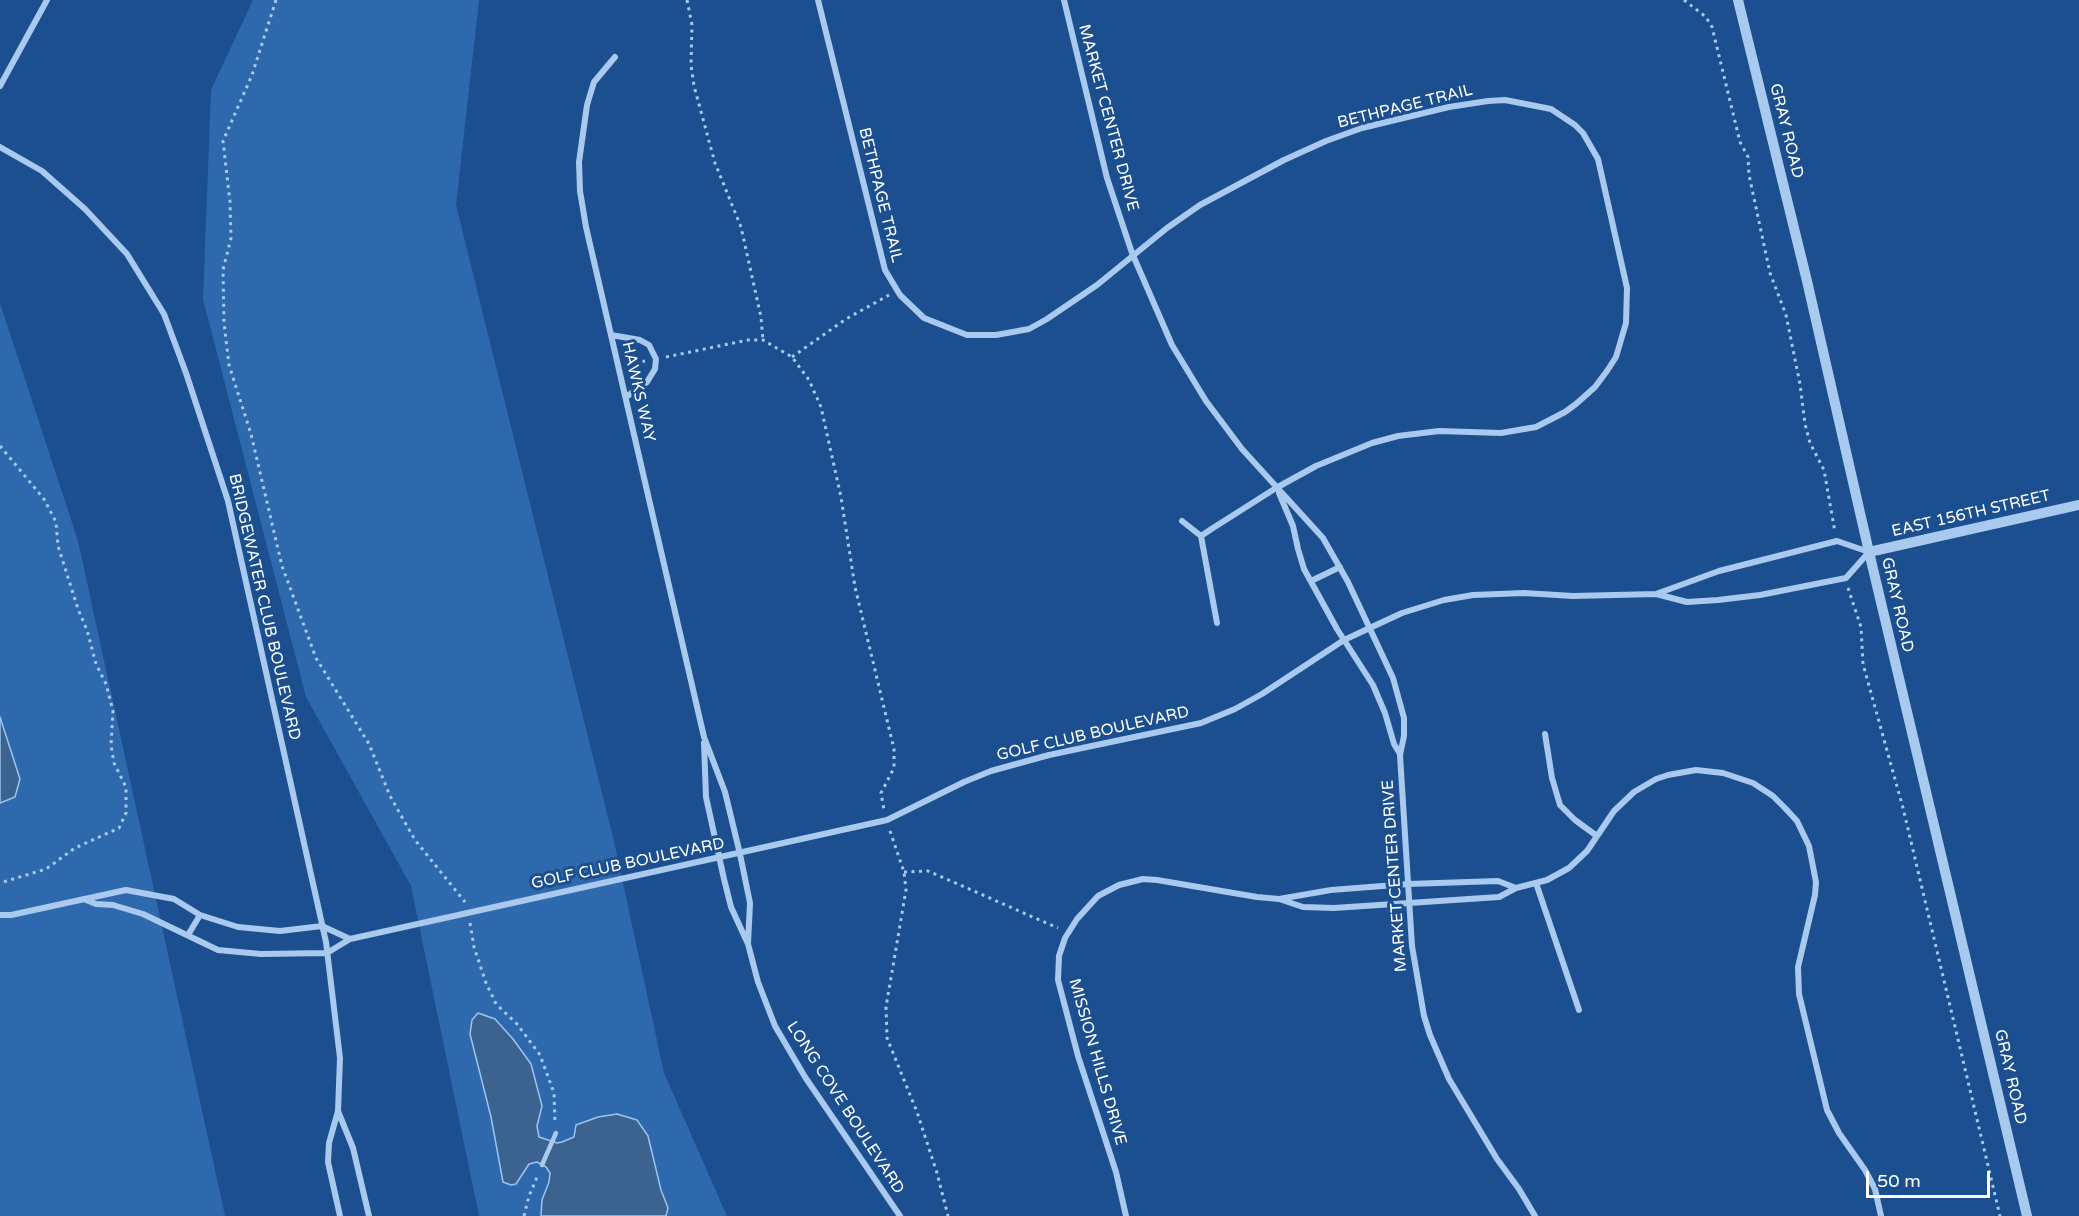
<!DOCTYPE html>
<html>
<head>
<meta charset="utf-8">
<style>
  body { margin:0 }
  #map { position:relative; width:2079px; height:1216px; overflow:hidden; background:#1b4f8f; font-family:"Varela Round",sans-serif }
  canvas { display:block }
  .scale { position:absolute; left:1866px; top:1171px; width:124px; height:27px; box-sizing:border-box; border:3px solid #fff; border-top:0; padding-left:8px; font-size:18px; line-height:21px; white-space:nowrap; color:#fff; -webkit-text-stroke:4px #1b4f8f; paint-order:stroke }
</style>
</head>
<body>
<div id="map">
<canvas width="2079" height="1216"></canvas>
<div class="scale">50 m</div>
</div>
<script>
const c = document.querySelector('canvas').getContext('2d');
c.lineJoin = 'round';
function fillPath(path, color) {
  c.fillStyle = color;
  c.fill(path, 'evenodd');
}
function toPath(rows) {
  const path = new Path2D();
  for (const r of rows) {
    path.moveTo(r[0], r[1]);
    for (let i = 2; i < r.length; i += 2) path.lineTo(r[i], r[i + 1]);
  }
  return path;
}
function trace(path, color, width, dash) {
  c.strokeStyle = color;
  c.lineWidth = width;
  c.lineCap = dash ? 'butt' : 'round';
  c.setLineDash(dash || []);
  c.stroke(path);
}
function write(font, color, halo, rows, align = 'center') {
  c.font = font + ' "Varela Round",sans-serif';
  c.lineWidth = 6;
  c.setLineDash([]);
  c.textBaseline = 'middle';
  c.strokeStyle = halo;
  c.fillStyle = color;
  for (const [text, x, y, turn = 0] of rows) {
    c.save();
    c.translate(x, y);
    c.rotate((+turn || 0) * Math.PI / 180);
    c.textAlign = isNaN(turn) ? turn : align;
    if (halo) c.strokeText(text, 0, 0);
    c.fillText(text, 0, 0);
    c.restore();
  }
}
const green = toPath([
  [253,0,479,0,456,205,615,846,664,1073,727,1216,479,1216,411,886,306,697,203,299,211,90],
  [0,303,78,541,225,1216,0,1216]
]);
const water = toPath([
  [0,717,20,779,15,797,0,803,0,717],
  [478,1013,495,1019,513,1039,531,1064,542,1106,537,1126,539,1137,557,1143,562,1142,574,1137,576,1125,598,1117,617,1114,637,1120,648,1136,661,1190,668,1208,666,1216,541,1216,542,1200,549,1182,550,1173,546,1167,537,1162,529,1164,516,1184,511,1185,503,1182,491,1117,470,1034,472,1020,478,1013]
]);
const path = toPath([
  [276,0,252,75,223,141,230,202,231,238,223,270,224,323,229,365,251,434,282,566,316,658,369,744,390,796,415,840,465,902],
  [687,0,692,25,691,65,694,86,715,163,741,227,761,317,763,340],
  [1684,0,1706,17,1712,27,1740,142,1748,157,1749,175,1770,273,1786,315,1800,384,1805,424,1810,443,1824,470,1835,532],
  [666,357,748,340,763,340,792,357,809,380,821,407,841,497,855,587,894,749,894,768,881,793,884,810],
  [792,357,846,319,889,295],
  [628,365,645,361],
  [0,446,44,499,56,522,58,546,78,609,87,630,96,664,106,684,113,711,111,745,114,763,126,787,126,813,119,828,75,848,46,869,0,883],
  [1848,588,1861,627,1863,664,1903,808,2000,1216],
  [890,831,904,872,906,890,886,1007,887,1038,917,1112,937,1173,948,1216],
  [904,872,928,871,1058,928],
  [470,923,474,947,486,983,496,1004,517,1024,540,1055,554,1093,555,1123],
  [524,1216,529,1196,538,1175]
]);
const service = toPath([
  [542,1165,556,1133]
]);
const minor = toPath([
  [818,0,885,270,900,295,924,318,967,335,996,335,1029,329,1047,319,1097,285,1167,228,1200,205,1284,160,1326,141,1362,128,1449,107,1488,101,1505,100,1551,109,1575,125,1583,133,1598,159,1627,288,1626,323,1616,357,1607,371,1595,387,1576,404,1565,412,1536,427,1501,433,1439,431,1398,436,1372,443,1316,466,1276,488,1213,528,1201,536,1217,623],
  [1064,0,1107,178,1132,253,1172,345,1206,401,1242,449,1323,538,1348,582,1393,678,1404,718,1404,736,1400,755,1412,946,1424,1016,1430,1035,1449,1079,1497,1159,1519,1189,1535,1216],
  [615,57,594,82,587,105,579,162,580,191,586,227,704,737,725,792,740,854,750,903,748,944],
  [0,86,47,0],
  [0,147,42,171,85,209,127,254,164,314,186,373,228,501,326,942,340,1058,338,1111,329,1143,328,1162,340,1216],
  [611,335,640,340,649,345,656,359,655,369,647,382,626,397],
  [1279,493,1293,526,1298,549,1304,569,1337,629,1373,685,1385,713,1394,744,1400,754],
  [1182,521,1201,536],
  [1311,581,1340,567],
  [1545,734,1552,778,1560,805,1575,820,1597,836],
  [704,743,706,797,724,879,731,907,748,944,758,982,775,1026,805,1077,900,1216],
  [1536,883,1579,1010],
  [84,899,96,904,113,905,143,914,218,950,261,954,327,953,350,939,887,820,964,782,991,771,1049,755,1201,723,1235,709,1262,694,1344,640,1402,613,1444,600,1473,595,1524,593,1573,596,1656,594,1687,602,1718,600,1760,595,1846,578,1869,552,1837,541,1719,571,1656,594],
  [1279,899,1303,907,1334,908,1499,897,1516,888,1547,880,1569,868,1587,851,1614,811,1634,792,1656,779,1668,775,1696,770,1723,773,1753,783,1773,796,1785,808,1797,821,1809,846,1816,882,1815,895,1798,967,1799,994,1827,1110,1839,1133,1865,1170,1875,1189,1881,1216],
  [0,915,11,915,126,890,174,899,200,915,238,927,280,931,322,926,350,939],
  [188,935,200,915],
  [338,1111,353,1148,369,1216],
  [1126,1216,1116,1172,1078,1056,1058,980,1059,956,1065,938,1077,919,1098,896,1119,885,1143,879,1157,880,1257,897,1279,899,1331,890,1408,884,1498,881,1516,888]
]);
const tertiary = toPath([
  [1738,0,1807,281,1869,552,2027,1216],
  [1869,552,2079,505]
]);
const streetNames = [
  ["BETHPAGE TRAIL",1405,107,-14],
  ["MARKET CENTER DRIVE",1108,118,75],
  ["GRAY ROAD",1786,131,76],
  ["BETHPAGE TRAIL",880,195,76],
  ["HAWKS WAY",638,392,77],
  ["EAST 156TH STREET",1971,514,-13],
  ["GRAY ROAD",1897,605,77],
  ["BRIDGEWATER CLUB BOULEVARD",264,607,77],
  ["GOLF CLUB BOULEVARD",1093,734,-13],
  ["GOLF CLUB BOULEVARD",628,864,-12],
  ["MARKET CENTER DRIVE",1395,876,-94],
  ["MISSION HILLS DRIVE",1097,1062,74],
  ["GRAY ROAD",2010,1077,77],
  ["LONG COVE BOULEVARD",845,1108,57]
];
fillPath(green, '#2e69ad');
fillPath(water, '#3c6290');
trace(water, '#9cc4f0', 1.5);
trace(path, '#a9c9ee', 3, [3, 4.5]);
trace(service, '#a9c9ee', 4.5);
trace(minor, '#a9c9ee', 6);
trace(tertiary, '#a9c9ee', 10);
write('16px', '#fff', '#1b4f8f', streetNames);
</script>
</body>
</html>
